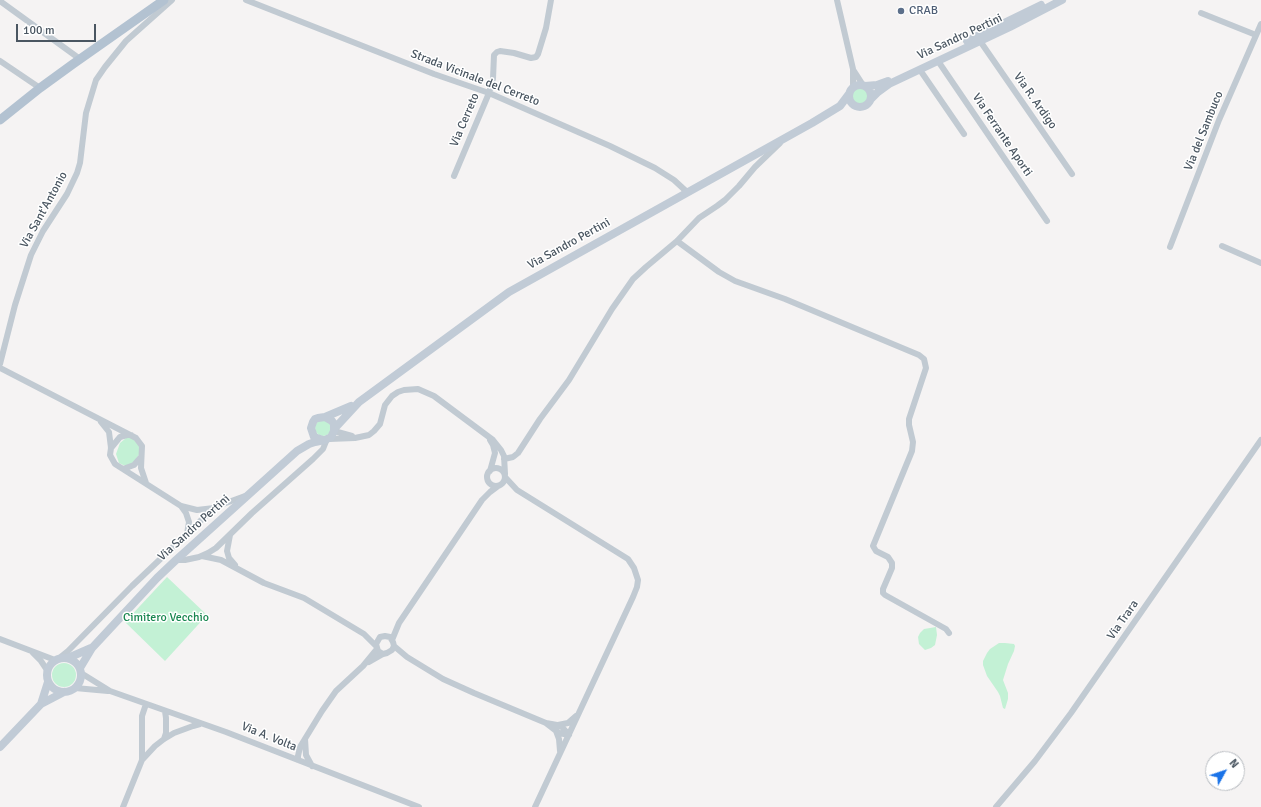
<!DOCTYPE html>
<html>
<head>
<meta charset="utf-8">
<style>
  body { margin:0 }
  #map { position:relative; width:1261px; height:807px; overflow:hidden; background:#f5f3f3; font-family:Signika,sans-serif }
  canvas { display:block }
  .north { position:absolute; left:1205px; top:751px; width:40px; height:40px; box-sizing:border-box; background:#fff; border:1px solid #b7bbc0; border-radius:50%; rotate:50deg; font-size:11px; font-weight:700; line-height:16px; text-align:center; color:#4a5661 }
  .north::after { content:''; display:block; margin:auto; width:14px; height:18px; background:#1a73e8; clip-path:polygon(50% 0,100% 100%,50% 72%,0 100%) }
  .scale { position:absolute; left:16px; top:24px; width:80px; height:18px; box-sizing:border-box; border:2px solid #4a5661; border-top:0; padding-left:5px; font-size:12px; line-height:14px; white-space:nowrap; color:#4a5661; -webkit-text-stroke:3px #fff; paint-order:stroke }
</style>
</head>
<body>
<div id="map">
<canvas width="1261" height="807"></canvas>
<div class="north">N</div>
<div class="scale">100 m</div>
</div>
<script>
const c = document.querySelector('canvas').getContext('2d');
c.lineJoin = 'round';
function fillPath(path, color) {
  c.fillStyle = color;
  c.fill(path, 'evenodd');
}
function toPath(rows) {
  const path = new Path2D();
  for (const r of rows) {
    if (r.length === 3) {
      path.moveTo(r[0] + r[2], r[1]);
      path.arc(r[0], r[1], r[2], 0, 2 * Math.PI);
      continue;
    }
    path.moveTo(r[0], r[1]);
    for (let i = 2; i < r.length; i += 2) path.lineTo(r[i], r[i + 1]);
  }
  return path;
}
function trace(path, color, width, dash) {
  c.strokeStyle = color;
  c.lineWidth = width;
  c.lineCap = dash ? 'butt' : 'round';
  c.setLineDash(dash || []);
  c.stroke(path);
}
function write(font, color, halo, rows, align = 'center') {
  c.font = font + ' Signika,sans-serif';
  c.lineWidth = 3;
  c.setLineDash([]);
  c.textBaseline = 'middle';
  c.strokeStyle = halo;
  c.fillStyle = color;
  for (const [text, x, y, turn = 0] of rows) {
    c.save();
    c.translate(x, y);
    c.rotate((+turn || 0) * Math.PI / 180);
    c.textAlign = isNaN(turn) ? turn : align;
    if (halo) c.strokeText(text, 0, 0);
    c.fillText(text, 0, 0);
    c.restore();
  }
}
const green = toPath([
  [860,96,8],
  [323,428,8],
  [126,438,132,438,140,444,140,453,134,462,127,466,123,465,119,463,116,454,120,443],
  [167,577,207,615,165,661,125,622],
  [936,627,937,635,935,645,931,648,925,650,919,644,918,637,920,633,924,629],
  [999,643,1005,643,1014,644,1015,646,1014,651,1008,664,1003,680,1008,693,1008,699,1005,709,1003,708,1000,696,998,692,987,676,983,665,983,661,987,653,990,649],
  [64,675,12]
]);
const minor = toPath([
  [246,0,434,74,489,93,610,146,655,168,674,180,687,192],
  [837,0,853,69,853,88],
  [0,1,80,59],
  [1201,13,1256,35],
  [980,41,1072,174],
  [0,61,40,88],
  [938,61,1047,221],
  [920,70,964,134],
  [854,71,863,85],
  [454,176,489,93,493,79,494,55,497,52,500,51,514,53,531,58,536,57,538,54,546,28,551,0],
  [677,241,719,272,735,281,785,299,919,355,924,359,926,368,909,419,909,425,913,442,912,451,873,546,876,551,888,557,892,563,892,568,883,589,883,593,885,595,946,629,949,633],
  [1222,246,1261,263],
  [1170,247,1219,120,1261,24],
  [0,364,15,305,31,255,43,231,67,194,77,173,80,163,86,113,96,80,105,67,126,41,172,0],
  [0,368,136,438,142,446,141,468,146,483],
  [101,422,109,432,111,448,110,455,115,464,181,506,197,510,214,508],
  [334,431,352,436],
  [329,439,355,438,369,435,374,431,380,424,385,405,392,396,398,392,404,390,418,389,434,396,493,440,501,450,504,456,505,474],
  [111,448,120,437,127,435,131,435],
  [504,459,513,457,518,453,540,419,569,380,612,309,633,279,646,267,677,241,699,218,717,206,725,200,739,186,755,167,780,143],
  [496,477,9],
  [123,469,134,465,141,457],
  [490,471,495,453,493,445,490,440],
  [505,477,517,490,628,559,634,568,638,580,637,587,633,597,535,807],
  [181,506,186,513,189,522,187,534],
  [230,535,227,551,229,558,235,565],
  [202,556,221,560,264,583,304,598,364,634,376,646],
  [176,560,185,560,199,557,208,553,216,548,252,513,313,459,323,449,327,439],
  [0,639,55,660],
  [392,640,399,623,482,500,490,492,498,486],
  [394,646,407,657,443,679,474,693,546,723,557,725,562,727,569,735],
  [33,653,41,661,47,670],
  [58,659,68,651,132,586,215,507,245,496],
  [369,662,383,654,387,653,392,650,394,646,393,642,390,637,385,636,380,637,376,644,378,651,383,654],
  [81,673,110,691,226,732,419,807],
  [75,688,108,691],
  [546,723,559,733,569,735],
  [558,725,568,723,576,716],
  [556,731,559,739,560,751],
  [164,739,166,733,166,718,165,711],
  [305,739,306,755,312,766],
  [142,760,155,746,164,739,174,733,193,726,200,724],
  [298,760,298,756,300,747,322,711,336,691,363,666,377,649],
  [123,807,142,760,142,716,146,704],
  [996,807,1035,761,1071,713,1261,440]
]);
const secondary = toPath([
  [967,41,1041,5],
  [860,96,11],
  [865,86,877,85,888,81],
  [871,99,878,92,889,84,1010,27,1062,0],
  [325,417,351,406],
  [335,428,359,402,509,292,812,123,840,106,849,94],
  [64,675,17],
  [68,658,91,648],
  [80,668,92,648,157,578,176,560,297,451,309,444,315,442,325,440,331,437,334,431,334,424,332,421,325,417,318,418,315,419,313,422,311,428,314,437,323,440],
  [41,704,48,682],
  [0,747,41,704,64,692]
]);
const primary = toPath([
  [0,120,40,88,73,64,164,0]
]);
const markers = [
  [901,11,4,"#5c6f8a"]
];
const serviceNames = [
  ["CRAB",909,11]
];
const streetNames = [
  ["Via Sandro Pertini",960,37,-25],
  ["Strada Vicinale del Cerreto",475,78,21],
  ["Via R. Ardigo",1035,101,55],
  ["Via Cerreto",465,120,-67],
  ["Via del Sambuco",1204,131,-68],
  ["Via Ferrante Aporti",1002,135,56],
  ["Via Sant'Antonio",44,210,-61],
  ["Via Sandro Pertini",569,244,-29],
  ["Via Sandro Pertini",194,528,-42],
  ["Via Trara",1123,620,-55],
  ["Via A. Volta",269,737,22]
];
const parkNames = [
  ["Cimitero Vecchio",166,618]
];
fillPath(green, '#c3f1d5');
trace(minor, '#c1cad2', 6);
trace(secondary, '#c1cbd6', 8);
trace(primary, '#b3c2d1', 9);
for (const [x, y, r, color] of markers) {
  const dot = new Path2D();
  dot.arc(x, y, r, 0, 2 * Math.PI);
  c.fillStyle = color;
  c.fill(dot);
  trace(dot, '#fff', 1.5);
}
write('12px', '#4e5e75', '#fff', serviceNames, 'left');
write('12px', '#4a5661', '#fff', streetNames);
write('12px', '#17864f', '#fff', parkNames);
</script>
</body>
</html>
